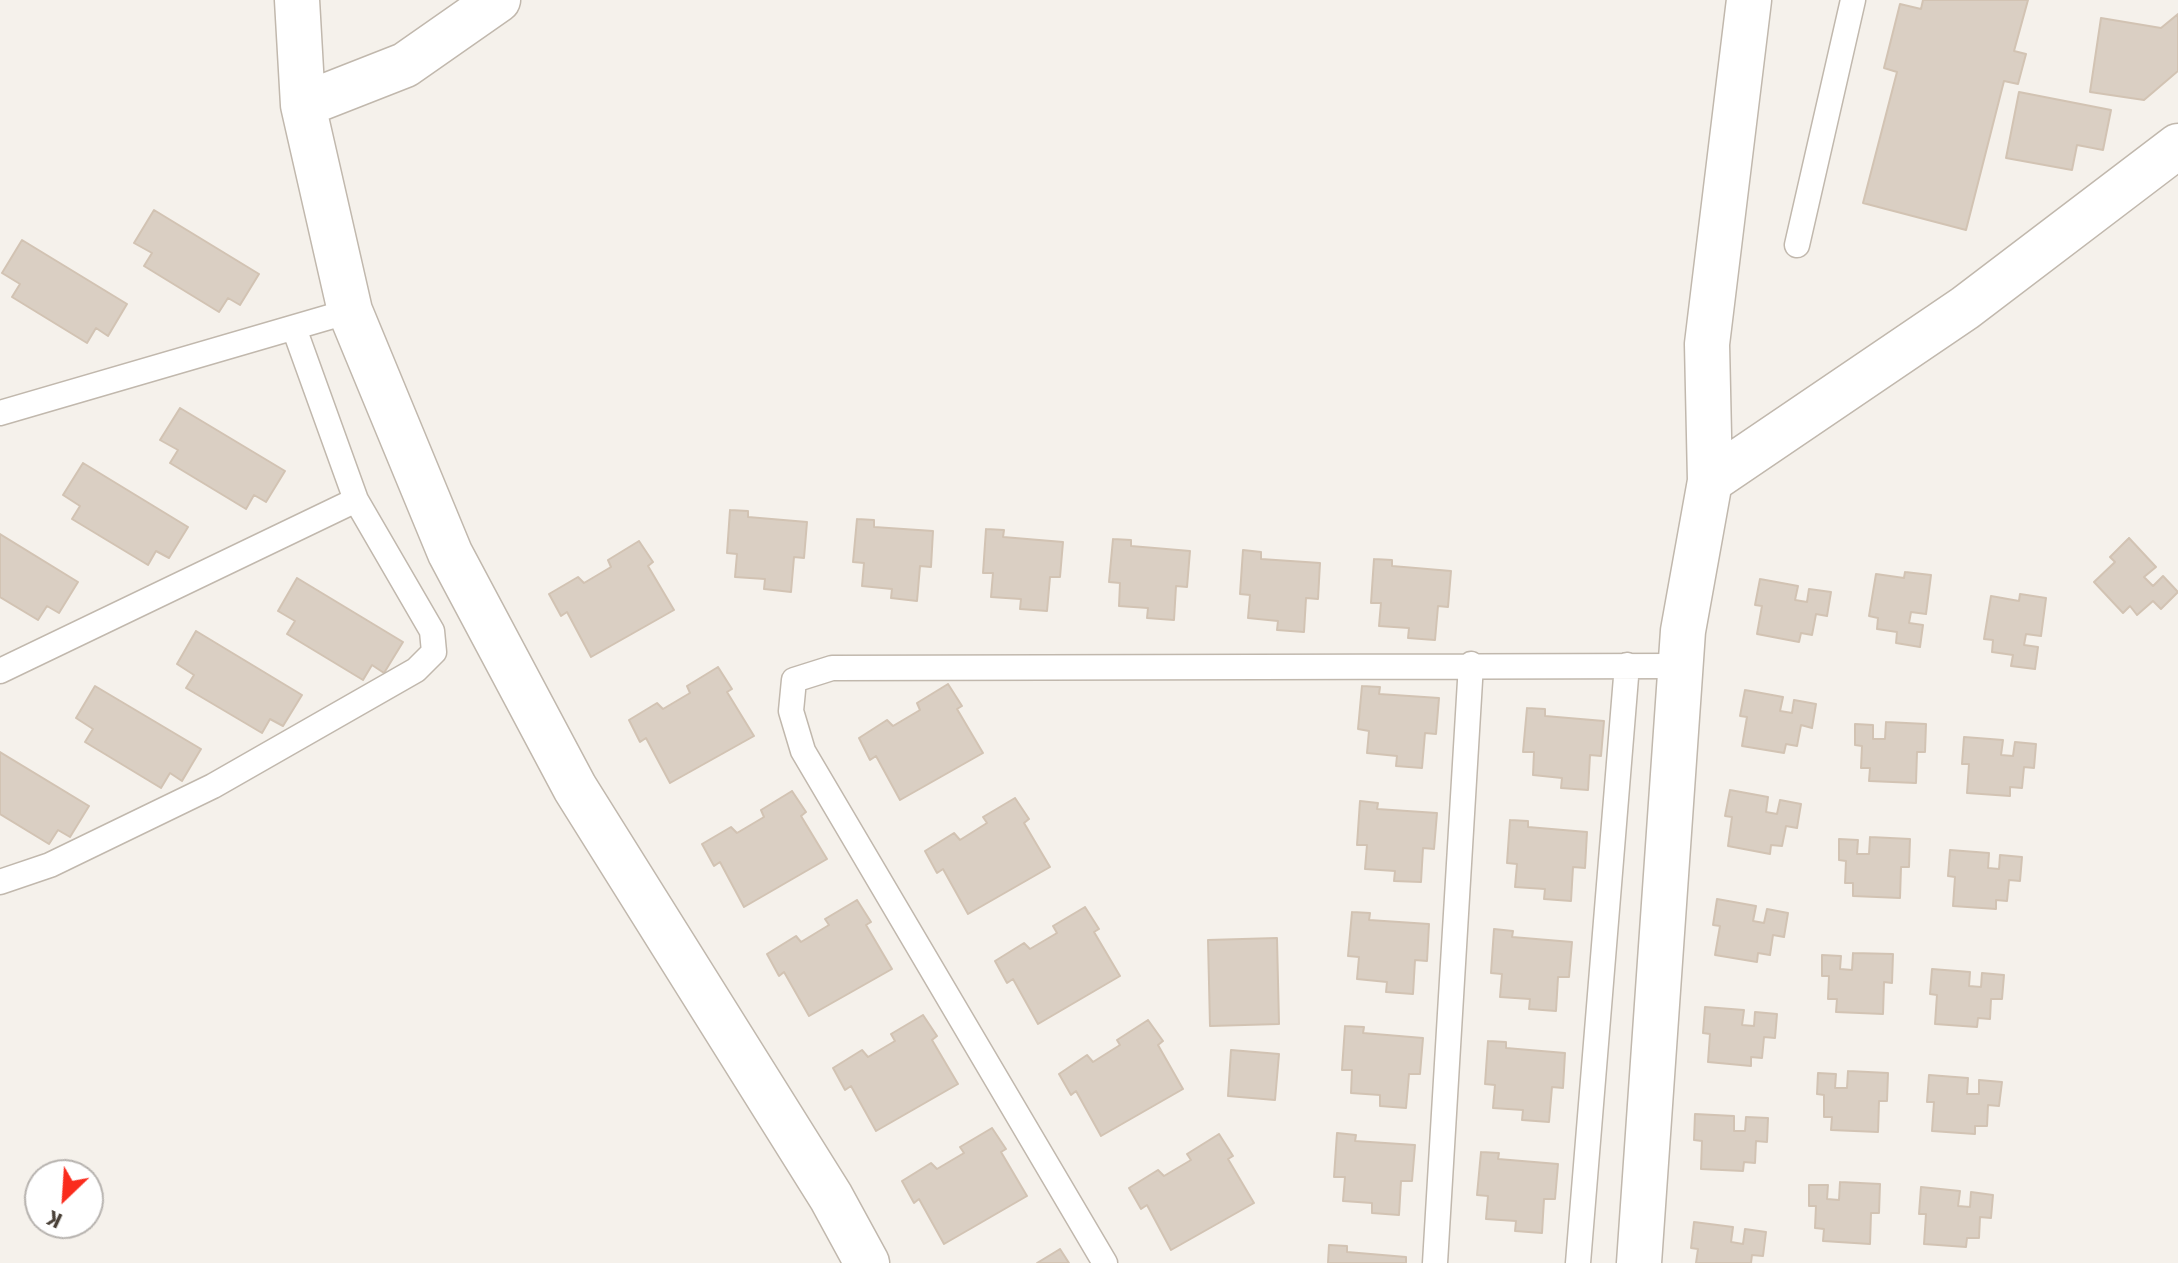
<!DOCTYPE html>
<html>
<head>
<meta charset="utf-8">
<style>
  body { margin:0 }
  #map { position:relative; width:2178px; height:1263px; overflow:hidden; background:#f5f1eb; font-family:"Fira Sans Condensed",sans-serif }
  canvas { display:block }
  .north { position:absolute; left:24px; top:1159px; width:80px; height:80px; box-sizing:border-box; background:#fff; border:2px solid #b7b3af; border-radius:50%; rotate:205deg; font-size:22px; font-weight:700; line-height:32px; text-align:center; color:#4a4138 }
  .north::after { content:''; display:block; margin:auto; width:28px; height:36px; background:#fa2c1d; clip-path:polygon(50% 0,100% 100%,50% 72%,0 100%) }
</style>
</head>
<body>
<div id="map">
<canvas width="2178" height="1263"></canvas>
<div class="north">K</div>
</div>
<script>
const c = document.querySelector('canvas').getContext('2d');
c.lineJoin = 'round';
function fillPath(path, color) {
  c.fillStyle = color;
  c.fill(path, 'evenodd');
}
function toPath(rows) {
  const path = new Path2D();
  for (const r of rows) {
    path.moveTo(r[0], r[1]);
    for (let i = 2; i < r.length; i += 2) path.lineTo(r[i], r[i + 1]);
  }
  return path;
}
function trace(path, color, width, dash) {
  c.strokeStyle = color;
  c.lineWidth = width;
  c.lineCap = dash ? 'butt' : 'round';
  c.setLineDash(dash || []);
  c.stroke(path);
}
const building = toPath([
  [1923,0,2028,0,2014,51,2026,54,2018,84,2004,81,1966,230,1863,203,1897,72,1884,68,1900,4,1921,9,1923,0],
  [2178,14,2178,71,2144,100,2090,92,2101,18,2161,28,2178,14],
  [2019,92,2111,110,2103,150,2077,145,2072,170,2006,158,2019,92],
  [154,210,259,274,240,305,228,298,219,312,144,266,152,253,134,243,154,210],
  [22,240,127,304,108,336,96,328,87,343,12,297,20,284,2,273,22,240],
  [180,408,285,471,266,502,254,495,246,509,170,463,178,450,160,440,180,408],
  [83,463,188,527,169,558,156,551,148,565,72,519,80,506,63,495,83,463],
  [730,510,748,511,748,517,807,522,804,558,794,557,791,592,764,589,765,579,735,577,737,554,727,553,730,510],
  [857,519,874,520,874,527,933,531,931,567,920,566,917,601,891,598,892,589,862,586,864,563,853,562,857,519],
  [986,529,1004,530,1003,537,1063,542,1060,577,1050,577,1047,611,1020,609,1021,599,991,597,993,573,983,573,986,529],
  [0,534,78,582,59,613,47,606,38,620,0,597,0,534],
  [2129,538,2156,567,2144,577,2153,586,2163,576,2178,592,2161,609,2153,601,2137,615,2130,606,2123,613,2094,582,2115,562,2110,557,2129,538],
  [1113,539,1131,540,1131,546,1190,551,1187,587,1176,586,1174,620,1147,618,1148,608,1119,606,1120,583,1109,582,1113,539],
  [639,541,653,562,648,566,674,610,591,657,567,612,561,616,549,594,578,577,584,583,611,567,608,560,639,541],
  [1243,550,1261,552,1261,559,1320,563,1318,599,1306,598,1304,632,1277,630,1278,621,1248,618,1250,595,1240,594,1243,550],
  [1374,559,1392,560,1392,566,1451,571,1448,607,1438,606,1435,640,1408,638,1409,628,1379,626,1381,603,1371,603,1374,559],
  [1905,572,1931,575,1926,614,1911,612,1909,623,1923,625,1920,647,1896,643,1897,632,1877,629,1878,618,1869,616,1876,574,1904,578,1905,572],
  [297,578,403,642,384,673,372,665,363,680,287,634,295,621,278,611,297,578],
  [1760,579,1798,586,1795,600,1807,602,1809,589,1831,592,1827,616,1816,614,1812,635,1801,633,1799,642,1757,634,1762,606,1755,605,1760,579],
  [2020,594,2046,598,2041,636,2026,634,2024,645,2038,647,2035,669,2011,666,2013,655,1992,652,1993,640,1984,639,1991,596,2019,601,2020,594],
  [196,631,302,695,283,726,270,719,262,733,186,688,194,675,177,664,196,631],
  [718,667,732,689,727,692,754,736,670,783,646,738,640,742,629,720,657,703,663,709,690,693,687,686,718,667],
  [948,684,962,706,957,709,983,753,900,800,876,756,870,760,859,738,887,720,893,726,920,710,917,703,948,684],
  [95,686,201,749,182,781,170,773,161,788,85,742,93,729,76,718,95,686],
  [1362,686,1380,687,1379,694,1439,698,1436,734,1425,733,1422,768,1396,766,1397,756,1367,753,1369,731,1358,729,1362,686],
  [1745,690,1783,697,1780,711,1792,713,1794,700,1816,704,1812,728,1801,725,1797,746,1786,744,1784,753,1742,746,1747,717,1740,716,1745,690],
  [1527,708,1545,709,1545,716,1604,721,1601,756,1590,755,1588,790,1561,788,1562,778,1533,775,1534,752,1523,752,1527,708],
  [1886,722,1926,724,1925,752,1917,752,1916,783,1869,781,1870,768,1861,768,1862,746,1855,745,1855,724,1873,725,1873,739,1885,739,1886,722],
  [1964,737,2003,740,2001,755,2013,756,2015,742,2036,744,2034,768,2024,767,2022,788,2010,787,2010,796,1967,793,1969,764,1962,764,1964,737],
  [0,752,89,806,70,837,58,830,49,844,0,814,0,752],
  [1730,790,1768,797,1766,812,1777,814,1780,800,1801,804,1797,828,1786,826,1782,846,1771,845,1770,854,1728,846,1732,817,1725,816,1730,790],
  [792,791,806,812,801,816,827,859,744,907,720,862,714,866,702,844,731,827,737,833,764,817,761,810,792,791],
  [1015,798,1029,819,1024,823,1050,867,968,914,943,869,937,873,925,851,954,833,960,840,987,823,983,817,1015,798],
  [1360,801,1378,803,1377,809,1437,813,1434,849,1423,848,1421,882,1394,881,1395,871,1365,869,1367,845,1357,845,1360,801],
  [1510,820,1528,821,1528,827,1587,832,1585,868,1573,867,1571,901,1544,899,1545,889,1515,887,1517,864,1507,863,1510,820],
  [1870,837,1910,839,1909,867,1901,867,1900,898,1853,896,1853,883,1845,883,1846,861,1839,860,1839,839,1858,840,1857,854,1869,854,1870,837],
  [1950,850,1989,853,1988,868,1999,869,2000,855,2022,857,2020,881,2009,880,2007,901,1996,900,1996,909,1953,906,1955,877,1948,876,1950,850],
  [1717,899,1756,906,1753,921,1764,923,1767,909,1788,913,1784,937,1773,935,1770,955,1758,953,1757,962,1715,955,1720,926,1713,925,1717,899],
  [857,900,871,922,866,925,892,969,809,1016,784,972,779,976,767,954,796,936,801,942,829,925,825,919,857,900],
  [1085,907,1099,929,1094,932,1120,976,1038,1024,1013,979,1007,983,995,961,1024,943,1030,949,1057,933,1053,926,1085,907],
  [1352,912,1370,913,1369,920,1429,924,1427,961,1415,960,1413,994,1386,992,1387,982,1357,979,1359,957,1348,956,1352,912],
  [1494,929,1513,931,1512,937,1572,942,1569,977,1558,977,1556,1011,1529,1009,1530,999,1500,997,1502,974,1491,973,1494,929],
  [1277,938,1279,1024,1210,1026,1208,940,1277,938],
  [1853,953,1893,954,1892,983,1884,982,1883,1014,1836,1012,1837,999,1828,999,1829,976,1822,976,1822,955,1841,956,1840,969,1852,970,1853,953],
  [1932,969,1970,972,1969,986,1981,987,1982,973,2004,975,2002,999,1991,999,1990,1019,1978,1018,1977,1027,1935,1024,1937,995,1930,994,1932,969],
  [1705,1007,1744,1010,1742,1025,1754,1026,1755,1012,1777,1014,1775,1038,1764,1037,1762,1058,1751,1057,1751,1066,1708,1062,1710,1034,1703,1033,1705,1007],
  [923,1015,937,1036,932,1040,958,1084,876,1131,851,1086,845,1090,833,1068,862,1050,868,1057,895,1041,891,1034,923,1015],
  [1148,1020,1163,1041,1158,1045,1183,1089,1101,1136,1076,1091,1071,1095,1059,1074,1087,1055,1093,1062,1120,1045,1117,1040,1148,1020],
  [1345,1026,1364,1027,1363,1033,1423,1038,1420,1074,1409,1074,1406,1108,1380,1106,1380,1095,1351,1093,1352,1070,1342,1070,1345,1026],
  [1488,1041,1506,1042,1506,1048,1565,1053,1563,1088,1552,1087,1549,1122,1522,1120,1523,1110,1493,1108,1495,1085,1485,1084,1488,1041],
  [1231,1050,1279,1054,1275,1100,1228,1096,1231,1050],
  [1848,1071,1888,1073,1887,1101,1879,1101,1878,1132,1831,1130,1832,1117,1824,1117,1824,1095,1817,1094,1818,1073,1836,1074,1835,1088,1847,1088,1848,1071],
  [1929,1075,1968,1078,1967,1094,1979,1094,1979,1080,2002,1082,1999,1106,1988,1105,1987,1126,1975,1126,1975,1134,1932,1131,1934,1102,1927,1102,1929,1075],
  [1695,1114,1734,1116,1734,1131,1745,1131,1746,1117,1768,1118,1767,1142,1756,1141,1755,1163,1744,1162,1743,1171,1701,1169,1702,1141,1694,1140,1695,1114],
  [992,1128,1006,1149,1001,1152,1027,1196,944,1244,919,1199,914,1203,902,1181,931,1163,937,1169,964,1153,960,1147,992,1128],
  [1337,1133,1356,1135,1355,1141,1415,1145,1412,1181,1401,1181,1399,1215,1372,1213,1372,1203,1343,1201,1345,1177,1334,1177,1337,1133],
  [1219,1134,1233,1156,1228,1159,1254,1203,1171,1250,1147,1205,1141,1209,1129,1188,1158,1170,1164,1176,1191,1160,1187,1154,1219,1134],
  [1481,1152,1499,1153,1498,1159,1558,1164,1555,1199,1544,1199,1542,1233,1515,1231,1516,1221,1486,1219,1488,1196,1477,1195,1481,1152],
  [1840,1182,1880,1184,1879,1213,1871,1213,1870,1244,1823,1241,1824,1229,1815,1228,1816,1206,1809,1206,1809,1185,1828,1185,1827,1199,1839,1200,1840,1182],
  [1921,1187,1960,1191,1958,1206,1970,1207,1971,1192,1993,1195,1991,1218,1980,1217,1979,1238,1967,1238,1966,1247,1924,1244,1926,1214,1919,1214,1921,1187],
  [1694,1222,1733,1227,1731,1242,1743,1244,1745,1229,1766,1232,1763,1256,1752,1255,1751,1263,1696,1263,1698,1249,1691,1248,1694,1222],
  [1329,1245,1347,1246,1347,1252,1406,1257,1406,1263,1328,1263,1329,1245],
  [1060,1249,1069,1263,1037,1263,1060,1249]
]);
const lane = toPath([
  [1797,245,1853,0],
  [0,413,350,311],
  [0,671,356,500,294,328],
  [0,882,50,865,213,786,416,670,434,652,432,631,356,500],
  [1105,1263,803,751,791,711,794,680,832,668,1680,666],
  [1435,1263,1471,664],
  [1578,1263,1627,665]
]);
const street = toPath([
  [297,0,303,105,350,311,450,553,575,788,831,1197,867,1263],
  [303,105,405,65,498,0],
  [1710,481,1707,344,1749,0],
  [1639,1263,1683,631,1710,481,1965,308,2178,146]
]);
fillPath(building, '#dacfc3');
trace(building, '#d2c3b3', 2);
trace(lane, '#c1b8ad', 27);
trace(street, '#c1b8ad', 47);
trace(lane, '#fff', 24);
trace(street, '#fff', 44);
</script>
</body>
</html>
